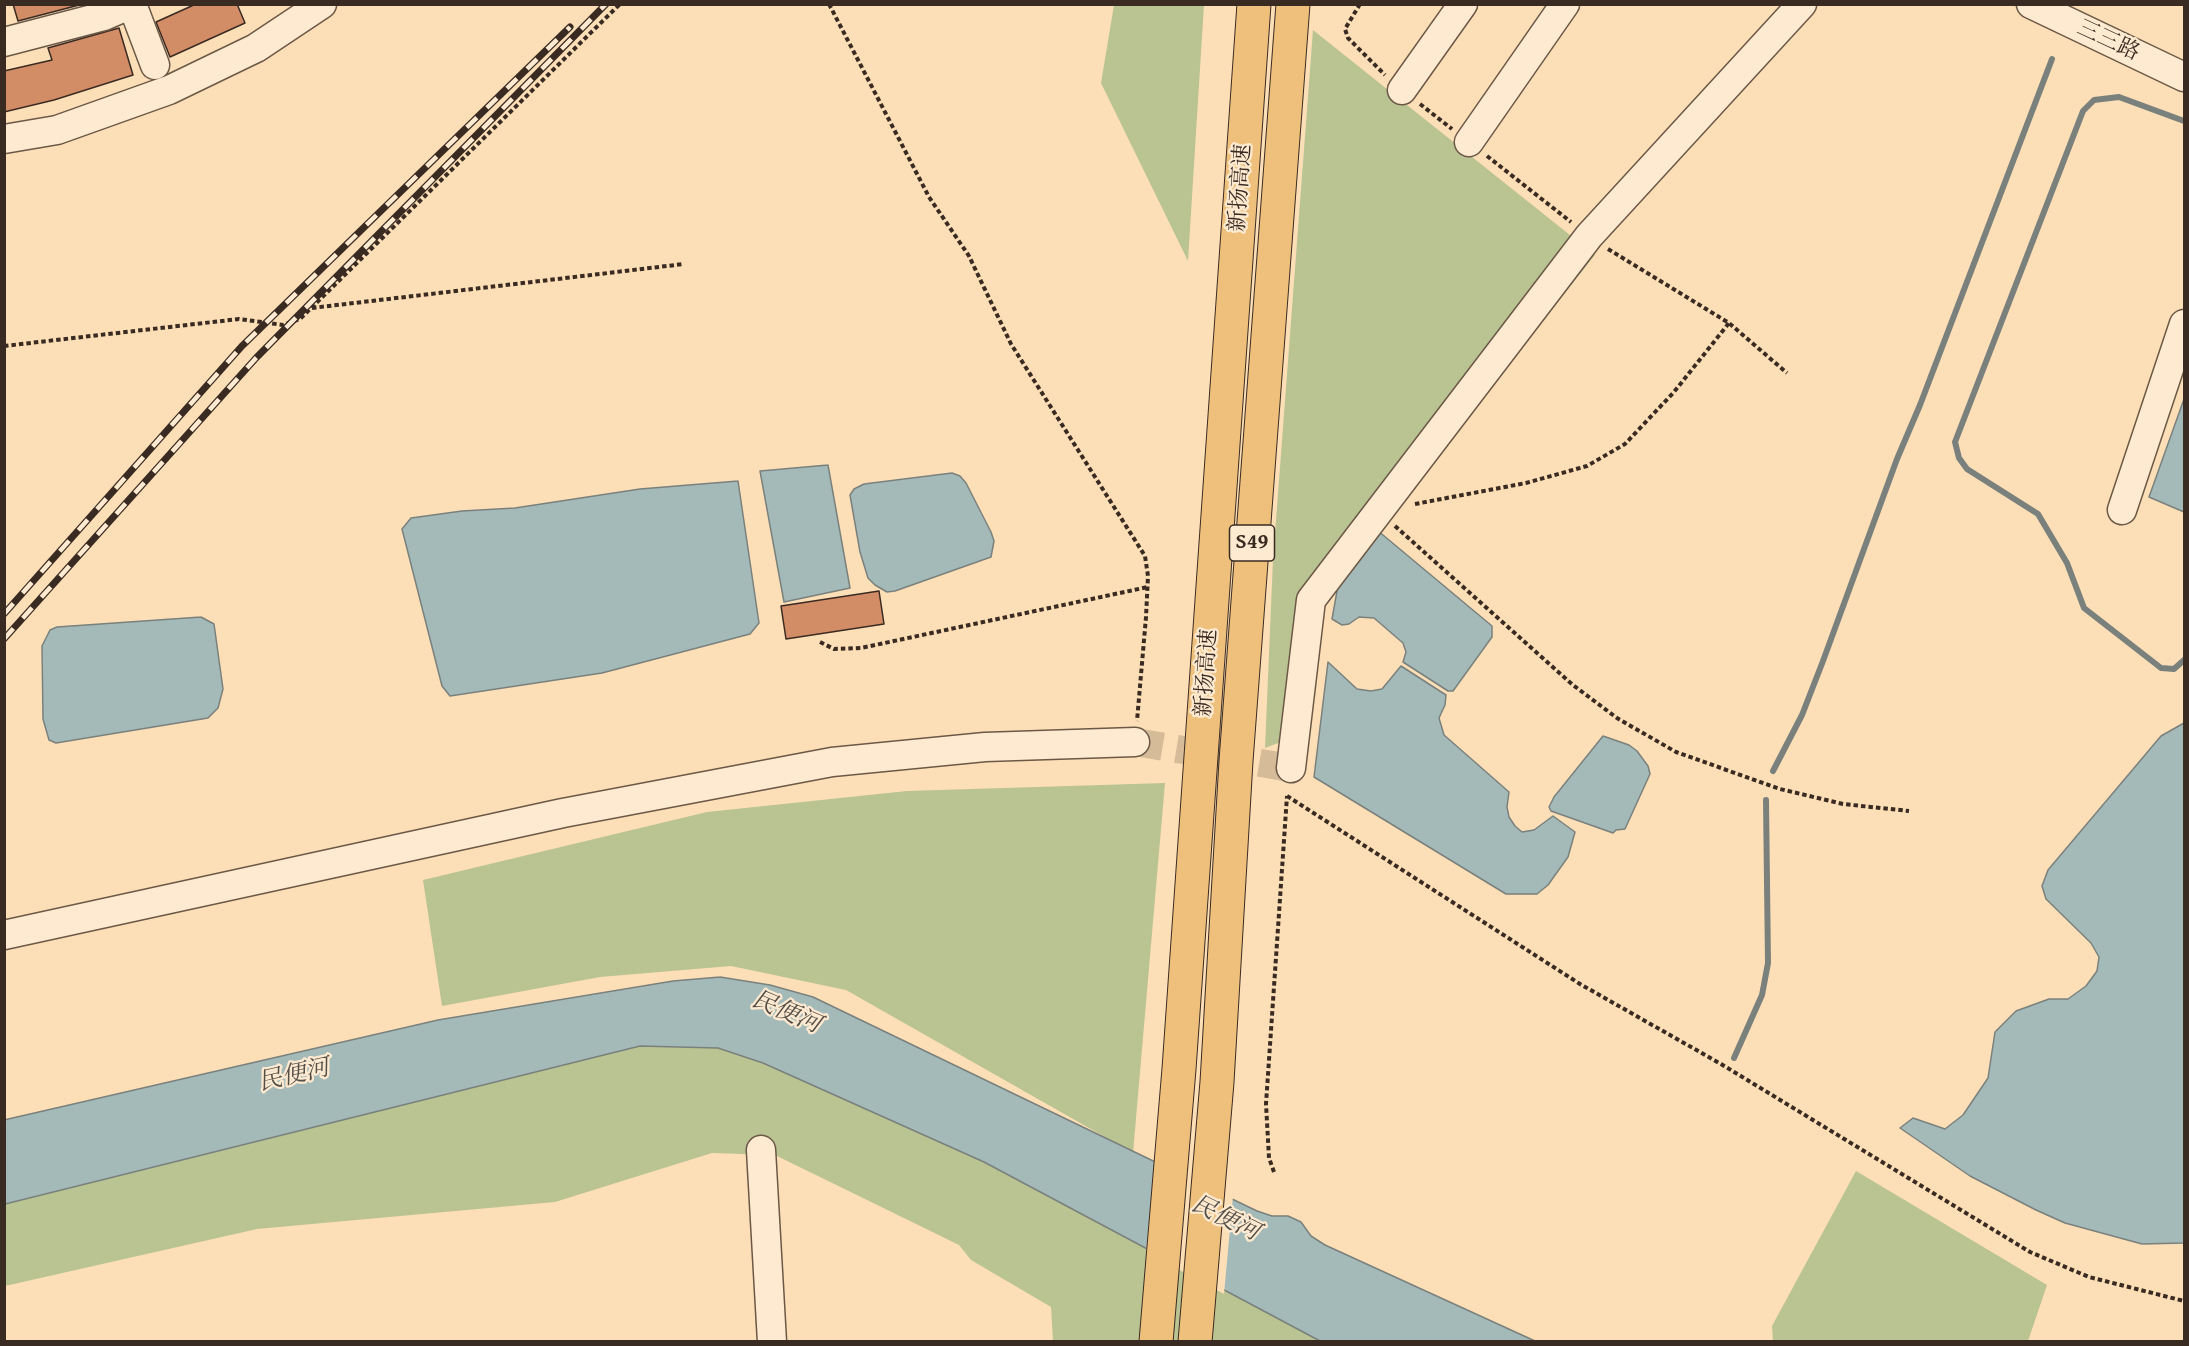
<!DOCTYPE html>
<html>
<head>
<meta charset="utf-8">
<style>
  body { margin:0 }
  #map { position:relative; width:2189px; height:1346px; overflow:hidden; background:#fddfb7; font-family:"Gentium Book Plus",serif }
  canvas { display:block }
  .frame { position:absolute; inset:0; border:6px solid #3a2b22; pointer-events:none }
</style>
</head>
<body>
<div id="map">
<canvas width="2189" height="1346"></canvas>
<div class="frame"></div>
</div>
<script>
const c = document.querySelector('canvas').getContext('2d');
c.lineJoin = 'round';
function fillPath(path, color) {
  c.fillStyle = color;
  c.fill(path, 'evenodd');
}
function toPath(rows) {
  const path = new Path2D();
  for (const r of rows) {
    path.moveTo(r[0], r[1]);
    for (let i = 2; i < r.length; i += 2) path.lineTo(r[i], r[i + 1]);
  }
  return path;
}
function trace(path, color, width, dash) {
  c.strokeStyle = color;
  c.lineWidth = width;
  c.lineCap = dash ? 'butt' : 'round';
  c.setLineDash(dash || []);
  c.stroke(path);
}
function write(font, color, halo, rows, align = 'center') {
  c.font = font + ' "Gentium Book Plus","Noto Serif SC",serif';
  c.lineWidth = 4.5;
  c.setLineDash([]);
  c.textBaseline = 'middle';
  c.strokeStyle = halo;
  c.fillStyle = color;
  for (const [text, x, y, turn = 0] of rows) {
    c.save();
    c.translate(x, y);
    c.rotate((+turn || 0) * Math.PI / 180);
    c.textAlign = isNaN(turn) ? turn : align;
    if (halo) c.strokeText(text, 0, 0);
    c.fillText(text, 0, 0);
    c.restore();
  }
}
const green = toPath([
  [1114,5,1204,5,1188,261,1101,83],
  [1313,30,1595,255,1392,512,1302,592,1286,740,1265,748,1273,560],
  [1165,783,1133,1153,846,990,731,966,600,977,442,1006,423,880,707,812,907,791],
  [640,1046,718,1048,763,1063,984,1162,1320,1341,1053,1341,1051,1307,971,1260,959,1245,775,1155,712,1153,555,1202,257,1229,5,1286,4,1204],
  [1856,1171,2047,1285,2028,1341,1773,1341,1772,1326]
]);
const water = toPath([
  [2184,399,2184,512,2149,497,2184,399],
  [828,465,850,588,784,602,760,471,828,465],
  [952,473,960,476,966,483,991,532,994,541,991,557,895,591,887,592,875,585,868,578,860,552,850,495,854,489,864,484,952,473],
  [738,481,759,623,750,634,602,673,450,696,442,686,402,529,411,518,462,511,515,508,640,489,738,481],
  [1377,530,1492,626,1492,637,1453,691,1448,691,1403,662,1406,652,1403,643,1374,618,1359,617,1349,624,1342,625,1332,619,1339,580,1377,530],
  [201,617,214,624,223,689,218,708,208,718,56,743,49,740,43,719,42,646,50,630,57,627,201,617],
  [1328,662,1357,689,1371,691,1382,689,1401,666,1446,695,1445,705,1439,718,1444,735,1509,792,1507,807,1509,817,1515,826,1522,832,1534,830,1553,816,1575,832,1568,857,1548,885,1537,894,1506,894,1314,777,1328,662],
  [2184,723,2184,1243,2142,1244,2065,1223,2036,1210,1970,1176,1900,1128,1913,1118,1945,1129,1963,1115,1988,1078,1995,1032,2016,1011,2049,999,2068,999,2086,986,2097,971,2099,957,2091,943,2046,899,2042,886,2048,870,2161,736,2184,723],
  [1603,736,1629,745,1637,751,1648,766,1650,774,1625,829,1616,830,1613,833,1551,811,1549,807,1554,797,1603,736],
  [720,977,770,985,813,997,1257,1211,1272,1216,1288,1216,1301,1222,1311,1236,1325,1245,1535,1341,1320,1341,984,1162,763,1063,718,1048,640,1046,5,1204,4,1120,438,1020,673,981,720,977]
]);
const pier = toPath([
  [1155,1158,1233,1196,1224,1294,1146,1252]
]);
const stream = toPath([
  [2184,121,2119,97,2094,100,2083,111,1955,442,1959,458,1967,469,2038,514,2067,563,2084,608,2161,668,2174,669,2184,660],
  [1773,771,1802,715,1823,661,1897,459,1920,405,2052,59],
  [1734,1058,1762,995,1768,963,1766,800]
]);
const building = toPath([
  [13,4,83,4,18,21,13,4],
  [196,4,237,4,245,23,170,57,156,22,196,4],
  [119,28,133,75,54,100,4,112,4,71,52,60,48,48,119,28],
  [879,591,884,624,786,639,781,606,879,591]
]);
const minorTunnel = toPath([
  [1135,742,1291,768]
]);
const path = toPath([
  [829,4,929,197,969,256,1011,344,1145,556,1148,576,1146,617,1137,721],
  [1360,4,1345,29,1348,38,1385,75],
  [1420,104,1452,129],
  [1487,156,1571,222],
  [1608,249,1729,323,1787,373],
  [312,308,684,264],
  [4,346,239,319,283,325,300,319,620,4],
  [1415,504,1526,483,1587,466,1625,444,1674,392,1729,323],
  [1395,526,1573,685,1617,718,1676,752,1780,789,1843,804,1909,811],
  [820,642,834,649,861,648,1148,587],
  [1287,796,1580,984,1721,1064,2030,1252,2089,1277,2184,1301],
  [1274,1172,1269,1158,1266,1104,1287,796]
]);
const minor = toPath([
  [132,4,155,65],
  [2031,4,2184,77],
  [4,42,104,16,132,4],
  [1402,90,1463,4],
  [4,139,57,130,169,90,256,48,322,4],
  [1469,142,1565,4],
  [2122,510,2184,324],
  [1291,768,1311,600,1589,236,1802,4],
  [4,935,563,813,832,762,985,747,1135,742],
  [761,1150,772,1342]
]);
const highway = toPath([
  [1156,1342,1179,1069,1254,4],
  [1195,1342,1217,1082,1236,761,1293,4]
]);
const rail = toPath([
  [4,614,242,346,570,27],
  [4,639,256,358,606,4]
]);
const shields = [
  [1252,543,45]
];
const shieldNames = [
  ["S49",1252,543]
];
const streetNames = [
  ["三三路",2108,41,25],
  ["新扬高速",1241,188,-86],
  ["新扬高速",1207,673,-86]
];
const waterNames = [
  ["民便河",786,1013,23],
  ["民便河",294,1076,-13],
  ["民便河",1225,1219,26]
];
fillPath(green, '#bac392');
fillPath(water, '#a4bab9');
trace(water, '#7a817d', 1.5);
fillPath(pier, '#fddfb7');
trace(stream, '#7a817d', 6);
fillPath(building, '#d28c66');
trace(building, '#3a2b22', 1.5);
trace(minorTunnel, '#d6bb99', 28, [28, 14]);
trace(minor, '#6b5847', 31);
trace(highway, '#3a2b22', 35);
trace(path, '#3a2b22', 4, [4.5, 3]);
trace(minor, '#feead0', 28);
trace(highway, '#eec07c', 33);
trace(rail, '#3a2b22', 7);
trace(rail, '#feead0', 4.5, [14]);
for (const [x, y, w] of shields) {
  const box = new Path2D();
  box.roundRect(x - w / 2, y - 18, w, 36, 4.5);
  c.fillStyle = '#feead0';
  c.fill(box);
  trace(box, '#3a2b22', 1.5);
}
write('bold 21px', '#3a2b22', null, shieldNames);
write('22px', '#3a2b22', '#feead0', streetNames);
write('italic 24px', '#544f48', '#feead0', waterNames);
</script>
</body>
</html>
